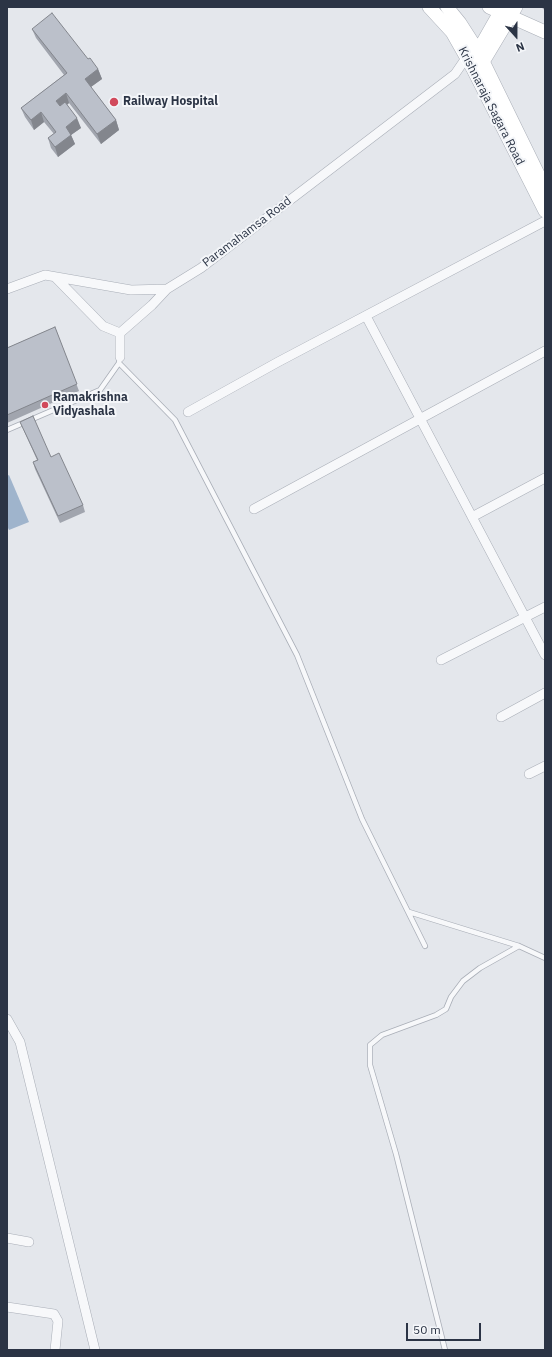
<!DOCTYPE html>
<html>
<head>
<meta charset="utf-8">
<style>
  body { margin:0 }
  #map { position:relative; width:552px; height:1357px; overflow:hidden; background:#e4e7ec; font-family:"IBM Plex Sans",sans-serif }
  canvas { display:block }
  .frame { position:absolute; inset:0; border:8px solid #2b3445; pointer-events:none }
  .north { position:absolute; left:496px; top:16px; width:40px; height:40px; -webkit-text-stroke:3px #f4f6f9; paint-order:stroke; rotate:159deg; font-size:11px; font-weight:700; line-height:16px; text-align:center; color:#2b3445 }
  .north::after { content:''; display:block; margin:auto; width:14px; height:18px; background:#2b3445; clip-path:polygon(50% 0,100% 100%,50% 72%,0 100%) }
  .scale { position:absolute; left:406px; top:1323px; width:75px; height:18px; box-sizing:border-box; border:2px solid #2b3445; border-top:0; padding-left:5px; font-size:12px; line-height:14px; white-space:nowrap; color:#2b3445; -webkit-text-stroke:3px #f4f6f9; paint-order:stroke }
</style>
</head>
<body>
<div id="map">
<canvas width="552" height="1357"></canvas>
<div class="frame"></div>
<div class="north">N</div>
<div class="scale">50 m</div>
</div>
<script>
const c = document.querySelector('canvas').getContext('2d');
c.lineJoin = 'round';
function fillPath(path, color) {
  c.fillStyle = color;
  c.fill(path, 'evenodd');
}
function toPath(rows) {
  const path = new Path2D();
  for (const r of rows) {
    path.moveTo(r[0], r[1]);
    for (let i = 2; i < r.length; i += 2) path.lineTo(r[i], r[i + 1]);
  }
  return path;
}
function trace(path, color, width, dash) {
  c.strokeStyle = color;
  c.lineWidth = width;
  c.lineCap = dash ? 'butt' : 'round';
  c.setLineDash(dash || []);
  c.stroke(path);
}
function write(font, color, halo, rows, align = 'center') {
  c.font = font + ' "IBM Plex Sans",sans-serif';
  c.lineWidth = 4;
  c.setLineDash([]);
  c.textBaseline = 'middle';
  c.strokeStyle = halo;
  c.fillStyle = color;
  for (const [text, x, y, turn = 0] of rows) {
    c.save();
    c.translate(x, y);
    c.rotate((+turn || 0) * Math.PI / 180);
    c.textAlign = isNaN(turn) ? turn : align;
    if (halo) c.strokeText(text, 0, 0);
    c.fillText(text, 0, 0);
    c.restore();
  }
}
const water = toPath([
  [9,475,29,522,9,530,7,526,7,476]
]);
const lane = toPath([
  [120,357,119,363,175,420,229,524,297,655,362,819,425,946],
  [7,430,100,390,119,363],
  [409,912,519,946,545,958],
  [445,1350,396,1154,370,1065,370,1045,382,1035,436,1015,446,1009,451,997,463,981,480,968,519,946]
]);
const street = toPath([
  [56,278,103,326,120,333,152,305,167,289],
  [7,289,45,275,131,290,167,289,201,268,455,74,466,58],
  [366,316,545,655],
  [120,357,120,333],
  [188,412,278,362,545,221],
  [254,509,545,351],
  [472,517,545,478],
  [441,660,545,607],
  [501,717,545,693],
  [529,774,545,766],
  [7,1019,20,1042,95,1350],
  [7,1238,29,1242],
  [7,1307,54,1314,58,1321,55,1350]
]);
const secondary = toPath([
  [429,7,452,32,473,69,545,211],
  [447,7,460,23,478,51,545,188],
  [489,7,545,32],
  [471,55,478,51,503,7],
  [478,65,483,62,516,7]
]);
const wall = toPath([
  [542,7,545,7,545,10,543,9],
  [32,29,88,59,98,69,102,79,91,87,116,120,119,130,101,144,69,103,67,105,81,128,71,135,75,144,58,157,51,148,48,138,54,134,44,122,34,130,25,117,21,108,64,75,36,38],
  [55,327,79,391,7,423,7,348],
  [20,422,51,457,83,505,85,512,60,523,35,469,33,462,37,460]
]);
const shadedWall = toPath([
  [98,69,102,79,88,89,85,79],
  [66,93,69,103,59,111,56,101],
  [41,112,44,122,34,130,31,120],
  [77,118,81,128,71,135,75,144,58,157,55,147,66,127],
  [116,120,119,130,101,144,97,134]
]);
const building = toPath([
  [52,13,88,59,90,58,98,69,85,79,116,120,97,134,66,93,56,101,60,106,65,102,77,118,66,127,71,135,55,147,48,138,56,132,41,112,31,120,21,108,67,73,32,29,52,13],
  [55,327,77,384,7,415,7,348,55,327],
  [33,416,51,457,59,453,83,505,58,516,33,462,38,460,20,422,33,416]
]);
const markers = [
  [114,102,5,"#d1495b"],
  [45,405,4,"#d1495b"]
];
const poiNames = [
  ["Railway Hospital",123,102],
  ["Ramakrishna",53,398],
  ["Vidyashala",53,412]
];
const streetNames = [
  ["Krishnaraja Sagara Road",491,106,63],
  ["Paramahamsa Road",247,232,-37]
];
fillPath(water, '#9fb4cc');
trace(lane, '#a9aeb7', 6);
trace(street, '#a9aeb7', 10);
trace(secondary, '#a9aeb7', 14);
trace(lane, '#f7f8fa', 4.5);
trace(street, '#f7f8fa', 9);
trace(secondary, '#fff', 13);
fillPath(wall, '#a1a5ae');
fillPath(shadedWall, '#83868d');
fillPath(building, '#bbc0ca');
trace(building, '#83868d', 1);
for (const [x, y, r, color] of markers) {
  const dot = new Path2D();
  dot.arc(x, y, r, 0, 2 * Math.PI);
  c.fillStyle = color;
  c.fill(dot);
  trace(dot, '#f4f6f9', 1.5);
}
write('bold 12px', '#2b3445', '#f4f6f9', poiNames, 'left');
write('12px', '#2b3445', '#f4f6f9', streetNames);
</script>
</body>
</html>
